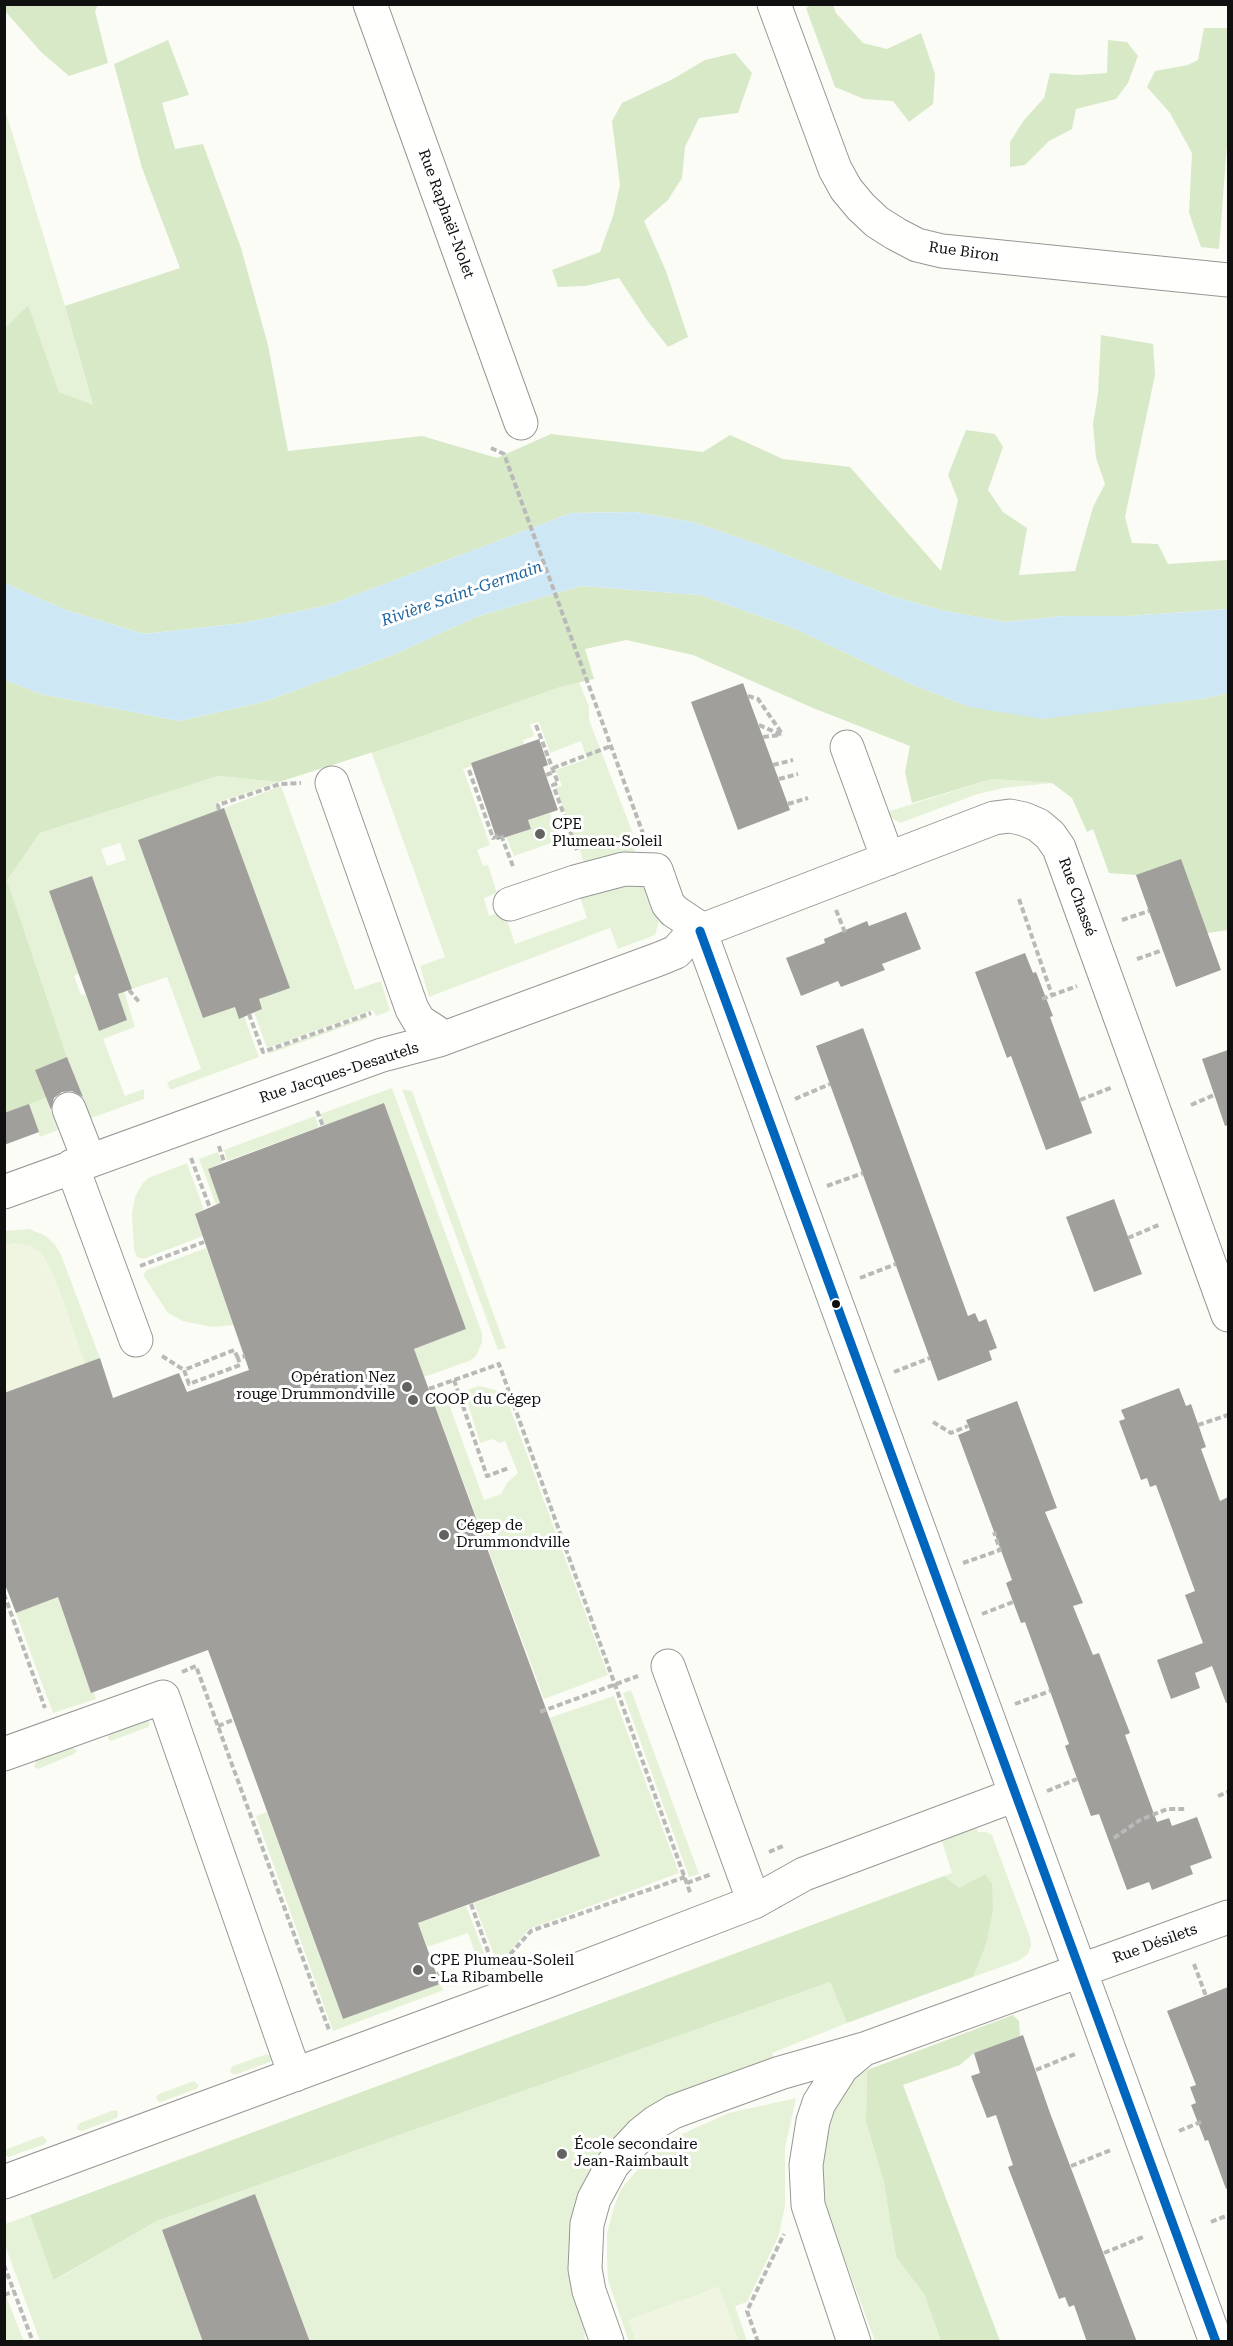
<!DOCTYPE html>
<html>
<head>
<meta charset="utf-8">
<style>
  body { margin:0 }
  #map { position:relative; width:1233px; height:2346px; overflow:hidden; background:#fcfcf7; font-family:"Roboto Serif",serif }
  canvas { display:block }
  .frame { position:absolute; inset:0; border:6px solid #101010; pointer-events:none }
</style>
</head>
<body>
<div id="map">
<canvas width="1233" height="2346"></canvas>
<div class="frame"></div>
</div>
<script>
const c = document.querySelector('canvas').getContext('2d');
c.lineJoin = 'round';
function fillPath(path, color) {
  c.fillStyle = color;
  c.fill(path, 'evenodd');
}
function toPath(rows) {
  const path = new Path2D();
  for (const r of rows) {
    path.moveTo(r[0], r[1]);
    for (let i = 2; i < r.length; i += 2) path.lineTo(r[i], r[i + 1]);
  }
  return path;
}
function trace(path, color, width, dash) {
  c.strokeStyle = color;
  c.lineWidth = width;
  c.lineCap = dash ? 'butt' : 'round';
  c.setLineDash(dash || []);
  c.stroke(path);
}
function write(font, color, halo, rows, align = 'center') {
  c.font = font + ' "Roboto Serif",serif';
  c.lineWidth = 6;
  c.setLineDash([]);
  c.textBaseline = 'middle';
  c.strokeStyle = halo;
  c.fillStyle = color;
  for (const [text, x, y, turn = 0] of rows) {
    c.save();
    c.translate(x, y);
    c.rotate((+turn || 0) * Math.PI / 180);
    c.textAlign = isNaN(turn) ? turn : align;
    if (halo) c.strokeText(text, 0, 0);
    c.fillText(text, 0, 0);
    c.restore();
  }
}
const green = toPath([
  [4,106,65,306,93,406,59,392,28,306,5,328],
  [579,682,589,706,589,720,637,844,635,850,629,856,621,855,584,862,556,788,562,786,556,770,587,759,581,741,550,753,539,722,530,724,534,736,523,740,524,745,471,763,472,766,463,769,490,845,477,850,483,866,488,865,497,893,484,898,489,916,504,911,515,944,587,918,579,894,633,881,653,891,661,914,655,935,618,949,610,928,429,997,420,966,445,957,371,751,414,739,560,687],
  [218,776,279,782,216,803,217,811,138,840,203,1018,235,1007,239,1018,244,1016,259,1057,170,1090,167,1082,201,1069,167,977,132,989,92,876,49,891,79,973,74,976,81,995,85,994,99,1030,127,1020,118,994,124,991,135,1027,103,1039,125,1096,144,1089,144,1099,91,1118,67,1057,7,880,40,833],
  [120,843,126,860,107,866,101,849],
  [992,779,1052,783,1003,788,978,794,900,823,884,813],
  [281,786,355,990,381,981,390,1011,376,1016,373,1010,267,1048,254,1012,262,1009,259,999,289,987,224,808],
  [550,813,560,840,514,856,506,837,531,829,528,820],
  [367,1016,368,1018,269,1054,268,1052],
  [392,1088,482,1333,482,1342,476,1356,469,1361,424,1377,414,1349,466,1329,384,1104,325,1125,320,1114],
  [402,1089,412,1091,506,1348,498,1350],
  [46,1098,58,1130,40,1137,29,1104],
  [315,1116,319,1127,227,1161,224,1150],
  [218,1152,222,1163,208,1169,221,1203,216,1205,199,1159],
  [187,1163,204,1210,195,1215,203,1236,143,1259,137,1257,134,1249,132,1213,135,1197,142,1184,148,1178],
  [29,1229,46,1236,56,1246,61,1255,100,1358,85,1364,55,1279,42,1254,30,1246,14,1243,5,1246,4,1231],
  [206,1248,234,1325,212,1327,183,1321,168,1313,143,1275,147,1270],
  [479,1386,496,1390,507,1400,608,1675,544,1699,434,1403,447,1399,484,1500,501,1494,507,1483,518,1473,505,1441,500,1443,492,1439,480,1443,464,1391],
  [58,1597,91,1692,94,1692,96,1699,53,1713,16,1613],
  [631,1690,699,1874,689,1877,623,1693],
  [614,1696,679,1873,529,1929,504,1958,496,1960,474,1903,600,1856,549,1718],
  [145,1719,150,1723,148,1727,111,1741,108,1739,108,1735,111,1732],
  [72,1746,77,1751,74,1754,38,1769,34,1767,37,1759],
  [267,1812,343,2019,440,1984,444,1990,333,2031,256,1816],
  [976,1826,978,1832,986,1832,992,1835,1030,1937,1031,1946,1028,1954,1018,1961,973,1977,986,1945,984,1874,959,1889,944,1876,952,1873,941,1839],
  [466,1906,488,1963,480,1966,468,1933,427,1947,418,1923],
  [830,1982,847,2023,772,2053,774,2060,622,2133,584,2323,585,2341,310,2341,255,2194,162,2230,203,2341,40,2341,5,2245,5,2224,30,2215,55,2280,157,2221],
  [267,2054,272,2058,270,2062,235,2075,231,2073,230,2070,233,2066],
  [867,2070,866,2122,884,2183,896,2257,924,2294,941,2341,875,2341,821,2195,820,2173,827,2116,854,2076],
  [194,2081,199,2085,196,2089,161,2102,158,2101,156,2097,159,2094],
  [796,2098,785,2148,785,2206,779,2235,747,2302,735,2306,747,2341,738,2341,719,2287,629,2320,636,2341,629,2342,608,2280,607,2257,607,2233,614,2207,621,2189,652,2153,671,2139,729,2113],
  [114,2110,118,2111,117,2118,82,2131,78,2130,77,2126,80,2123],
  [42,2136,47,2140,45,2144,9,2157,6,2156,5,2153,7,2149],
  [5,2289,9,2304,24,2341,5,2341]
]);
const forest = toPath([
  [5,4,98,5,95,11,108,63,69,76,41,52,5,11],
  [811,5,833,5,836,13,863,43,887,49,921,33,935,74,933,104,909,122,893,101,864,99,835,87,806,8],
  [1204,28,1228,28,1228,132,1219,249,1201,247,1189,213,1192,153,1170,113,1147,87,1155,71,1188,65,1198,60],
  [168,40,189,95,162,103,175,149,203,144,241,248,268,345,288,451,422,436,497,458,551,434,703,452,730,435,783,459,850,467,941,571,958,500,948,475,966,430,995,434,1003,447,988,490,1003,512,1027,528,1019,575,1075,571,1093,507,1105,484,1096,458,1093,424,1098,394,1101,335,1153,344,1155,375,1125,517,1132,543,1158,544,1168,564,1228,560,1228,609,1128,616,1063,616,1005,622,945,611,891,596,763,546,693,522,635,512,571,513,329,605,243,623,144,634,66,610,5,583,5,328,28,305,59,392,93,405,65,306,180,268,142,168,114,64],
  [1108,40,1127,42,1138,56,1128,83,1116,99,1076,109,1072,129,1049,141,1025,165,1010,167,1010,142,1024,120,1044,98,1050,73,1078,75,1107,73],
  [735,53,752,73,738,113,699,118,685,147,682,178,668,200,644,221,666,271,688,337,668,347,646,319,619,278,585,286,558,287,552,270,600,252,613,216,620,185,612,121,622,103,673,79,705,60],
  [581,586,700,595,796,629,908,683,970,707,1130,707,1207,698,1228,693,1228,930,1208,933,1136,875,1109,873,1093,829,1087,832,1072,798,1052,783,992,779,912,803,905,772,910,746,813,708,693,655,626,640,585,649,594,679,560,687,414,739,279,782,218,776,40,833,7,880,67,1057,35,1070,46,1098,5,1113,5,680,41,694,179,721,263,702,393,655,476,617],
  [985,1874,992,1884,993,1910,986,1945,973,1977,847,2023,830,1982,157,2221,54,2280,30,2215,944,1876,959,1888],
  [1013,2015,1019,2021,1020,2036,974,2053,960,2065,903,2085,1000,2341,941,2341,924,2294,896,2257,884,2183,866,2122,867,2070]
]);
const pitch = toPath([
  [14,1243,30,1246,42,1254,55,1279,85,1364,5,1393,5,1246],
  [719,2287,738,2341,636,2341,628,2320]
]);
const water = toPath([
  [635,512,693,522,763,546,891,596,945,611,1005,622,1063,616,1128,616,1228,609,1228,693,1207,698,1043,719,970,707,908,683,796,629,700,595,581,586,476,617,393,655,263,702,179,721,41,694,5,680,5,583,66,610,144,634,243,623,329,605,571,513]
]);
const building = toPath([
  [743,683,790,810,738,830,691,702],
  [539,739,548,765,543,767,558,810,528,820,531,829,497,840,471,763],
  [224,808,290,988,259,999,262,1009,239,1019,235,1007,203,1018,138,840],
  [1181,859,1221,970,1176,987,1136,875],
  [92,876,132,989,118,994,127,1020,99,1031,49,891],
  [906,912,921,949,882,964,885,970,841,987,838,981,801,996,786,958,825,943,824,939,867,921,869,926],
  [1025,953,1033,973,1036,972,1053,1016,1050,1017,1092,1133,1046,1150,1011,1056,1007,1058,975,972],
  [863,1028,968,1316,975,1313,979,1322,986,1319,997,1348,989,1351,992,1360,938,1381,816,1046],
  [1228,1050,1228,1125,1225,1126,1202,1059],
  [67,1057,83,1097,72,1091,62,1092,54,1098,51,1110,35,1070],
  [384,1103,466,1329,414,1349,600,1856,418,1923,440,1984,343,2019,208,1650,91,1693,58,1597,16,1613,4,1582,4,1393,100,1358,113,1398,179,1373,187,1392,249,1370,195,1214,220,1203,208,1169],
  [29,1104,39,1132,4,1145,4,1113],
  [1114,1199,1142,1274,1094,1292,1066,1217],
  [1179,1388,1186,1406,1191,1404,1206,1447,1201,1449,1220,1501,1228,1497,1228,1703,1226,1703,1212,1666,1195,1673,1200,1688,1171,1699,1157,1660,1203,1643,1185,1595,1195,1591,1156,1485,1150,1487,1147,1478,1141,1480,1119,1421,1125,1419,1121,1410],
  [1017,1401,1057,1508,1045,1512,1083,1603,1073,1606,1093,1655,1099,1653,1130,1733,1125,1735,1157,1822,1169,1818,1172,1826,1197,1817,1212,1858,1190,1866,1193,1874,1152,1890,1149,1882,1127,1890,1099,1814,1091,1816,1065,1746,1069,1744,1050,1691,1025,1622,1021,1623,1006,1583,1012,1580,958,1435,970,1430,966,1420],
  [1228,1987,1228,2188,1226,2189,1208,2140,1205,2141,1191,2105,1196,2103,1190,2087,1196,2085,1167,2011],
  [1023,2035,1050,2113,1137,2342,1087,2342,1074,2305,1069,2307,1065,2297,1059,2299,1008,2167,1013,2165,996,2115,987,2118,971,2076,980,2073,974,2053],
  [255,2194,310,2342,203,2342,162,2230]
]);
const path = toPath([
  [491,448,504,454,645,839],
  [748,696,758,699,783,735],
  [536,725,558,783,553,785,577,850],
  [759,725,782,735],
  [763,737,780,735],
  [773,765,793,760],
  [553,768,611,746],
  [469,770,493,838,501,835,514,869],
  [546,775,554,772],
  [779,779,798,774],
  [788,804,808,798],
  [219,810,218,805,280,784,301,783],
  [1019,899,1052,995],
  [836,910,846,935],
  [1122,920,1149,911],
  [1137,959,1163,950],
  [129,990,140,1003],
  [1042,999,1077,986],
  [249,1014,263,1052,371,1013],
  [795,1099,830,1084],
  [1080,1100,1113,1087],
  [1191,1105,1214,1095],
  [317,1111,323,1126],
  [219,1146,224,1162],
  [191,1158,210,1208],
  [827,1186,863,1173],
  [1227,1202,1228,1202],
  [1128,1238,1161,1224],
  [140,1266,204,1242],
  [860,1278,896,1264],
  [162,1356,184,1370],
  [238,1358,234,1350,184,1370,189,1384,240,1365,238,1358,245,1356],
  [894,1372,930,1358],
  [454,1380,487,1476,509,1468],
  [429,1389,499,1364,691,1895],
  [933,1422,951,1433,968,1426],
  [1198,1425,1228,1415],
  [963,1563,1000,1550,994,1532],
  [4,1594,45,1708],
  [982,1614,1013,1602],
  [182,1672,196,1666,329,2030],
  [1015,1704,1050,1691],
  [540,1712,638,1676],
  [218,1726,233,1720],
  [1047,1791,1077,1779],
  [1218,1796,1228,1792],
  [1114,1838,1140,1820,1167,1809,1186,1809],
  [769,1852,783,1846],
  [687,1883,712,1874],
  [471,1904,494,1968],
  [504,1961,531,1931,685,1877],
  [1194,1964,1206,1996],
  [437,1974,440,1973,449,1985],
  [1036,2070,1075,2054],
  [1179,2131,1203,2121],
  [1071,2166,1111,2150],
  [1211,2222,1228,2215],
  [1104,2253,1143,2237],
  [4,2265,33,2342],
  [4,2295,14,2291],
  [758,2342,747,2311,784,2234]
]);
const minor = toPath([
  [370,4,521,423],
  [774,4,835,169,846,189,861,207,877,222,896,234,917,245,942,251,1228,280],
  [847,747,888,859],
  [332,783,412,1009,419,1021,436,1032,439,1040],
  [510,904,575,882,624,869,656,870,668,904,674,911,695,925,700,931,1216,2342],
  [69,1109,89,1160],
  [72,1166,136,1340],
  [4,1192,382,1055,439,1040,659,959,676,952,691,935,700,931,994,818,1010,816,1024,819,1038,825,1050,835,1059,848,1228,1315],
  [668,1666,754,1902],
  [4,1754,163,1697,295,2075],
  [4,2182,548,1981,754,1902,804,1874,1015,1795],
  [607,2342,589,2291,585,2269,587,2224,594,2199,613,2164,641,2134,656,2122,673,2112,689,2106,780,2073,867,2048,1228,1917],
  [854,2342,808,2205,806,2165,813,2121,819,2103,842,2067,860,2052]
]);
const bus1 = toPath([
  [700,931,1216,2342]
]);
const markers = [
  [540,834,6,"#636361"],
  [836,1304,5,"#101010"],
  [407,1387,6,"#636361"],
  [413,1400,6,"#636361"],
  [444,1535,6,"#636361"],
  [418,1970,6,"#636361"],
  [562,2154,6,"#636361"]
];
const streetNames = [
  ["Rue Raphaël-Nolet",446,214,70],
  ["Rue Biron",964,252,8],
  ["Rue Chassé",1077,897,70],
  ["Rue Jacques-Desautels",339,1073,-18],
  ["Rue Désilets",1155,1944,-20]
];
const poiNames = [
  ["CPE",552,825],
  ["Plumeau-Soleil",552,842],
  ["Opération Nez",395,1378,"right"],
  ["rouge Drummondville",395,1395,"right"],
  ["COOP du Cégep",425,1400],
  ["Cégep de",456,1526],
  ["Drummondville",456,1543],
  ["CPE Plumeau-Soleil",430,1961],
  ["- La Ribambelle",430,1978],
  ["École secondaire",574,2145],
  ["Jean-Raimbault",574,2162]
];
const waterNames = [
  ["Rivière Saint-Germain",462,594,-19]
];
fillPath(green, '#e6f2d8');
fillPath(forest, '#d7e9c6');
fillPath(pitch, '#eff5e1');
fillPath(water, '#cee7f5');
fillPath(building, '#a09f9c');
trace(minor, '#969694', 35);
trace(path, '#b9b9b8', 4, [6, 3]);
trace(minor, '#fffffe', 33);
trace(bus1, '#0065bd', 9);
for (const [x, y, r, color] of markers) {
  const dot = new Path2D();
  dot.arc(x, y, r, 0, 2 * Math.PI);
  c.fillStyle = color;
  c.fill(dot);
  trace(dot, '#fff', 2);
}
write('15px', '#101010', '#fff', streetNames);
write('15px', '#101010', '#fff', poiNames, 'left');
write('italic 16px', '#1d659f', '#fff', waterNames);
</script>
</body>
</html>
